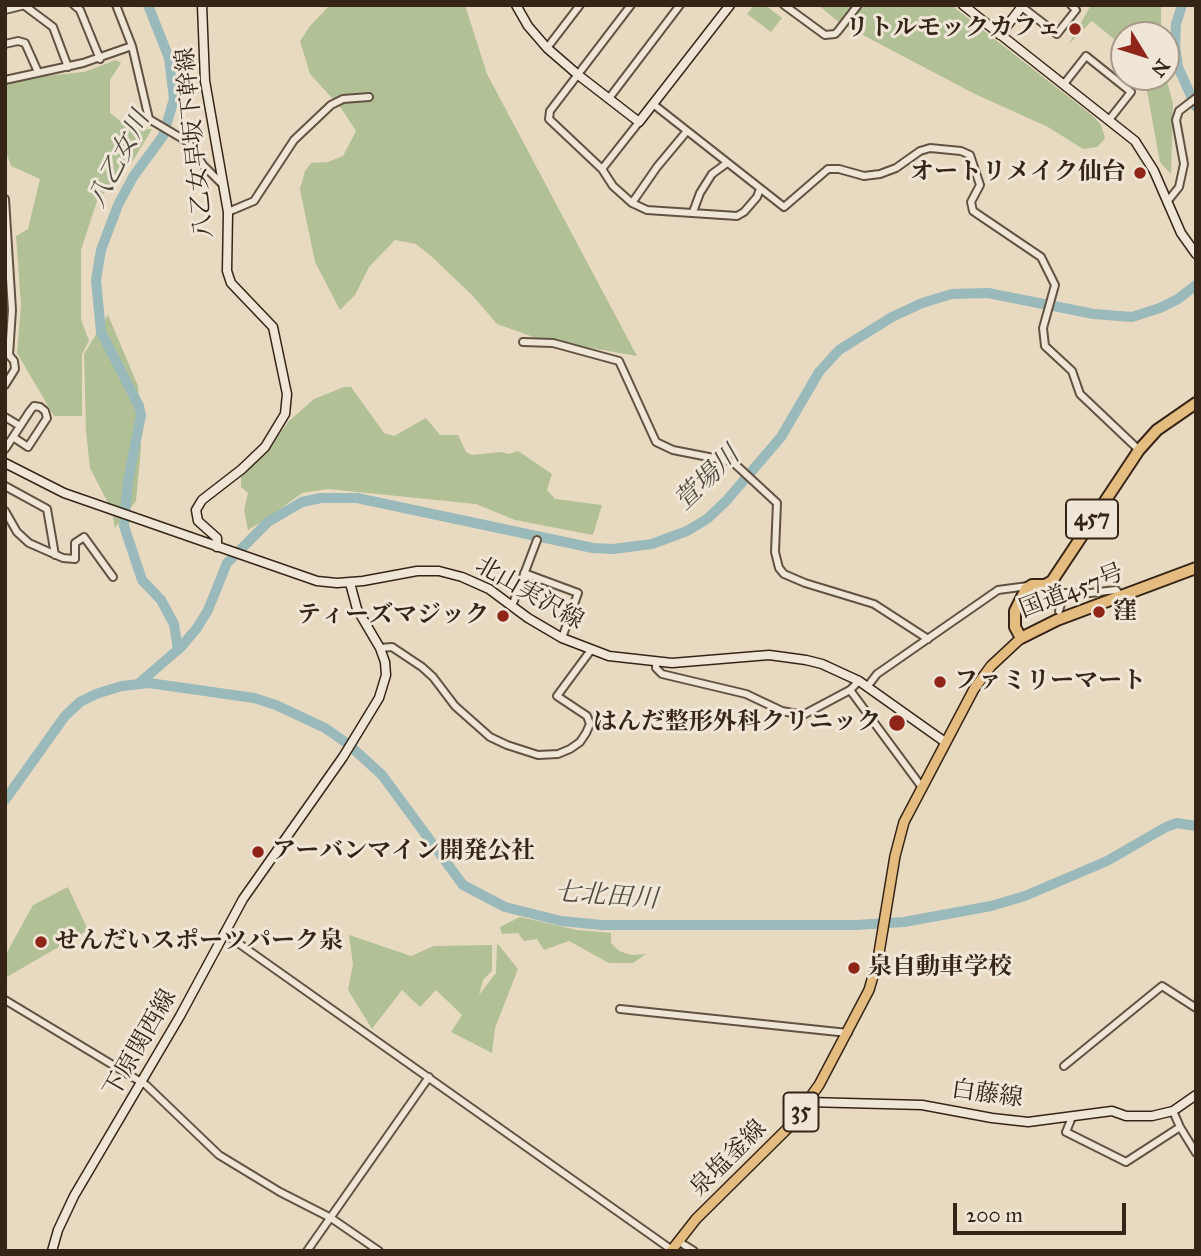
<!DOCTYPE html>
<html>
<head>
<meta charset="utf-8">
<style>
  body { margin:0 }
  #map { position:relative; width:1201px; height:1256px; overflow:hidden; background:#e8d9c1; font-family:"IM FELL Great Primer",serif }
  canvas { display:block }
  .frame { position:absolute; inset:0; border:7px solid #362517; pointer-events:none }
  .north { position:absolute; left:1110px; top:21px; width:70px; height:70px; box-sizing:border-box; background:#f0e6d7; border:2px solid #a6998a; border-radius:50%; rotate:128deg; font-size:19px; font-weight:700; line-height:28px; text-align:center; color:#362517 }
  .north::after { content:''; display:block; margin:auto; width:24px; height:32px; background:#8f2418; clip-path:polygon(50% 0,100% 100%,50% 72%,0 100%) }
  .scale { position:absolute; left:953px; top:1203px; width:173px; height:32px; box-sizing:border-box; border:4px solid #362517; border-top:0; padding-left:9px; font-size:21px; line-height:24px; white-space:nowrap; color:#362517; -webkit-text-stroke:5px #f0e6d7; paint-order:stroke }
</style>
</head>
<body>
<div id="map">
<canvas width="1201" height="1256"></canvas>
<div class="frame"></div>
<div class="north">N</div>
<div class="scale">200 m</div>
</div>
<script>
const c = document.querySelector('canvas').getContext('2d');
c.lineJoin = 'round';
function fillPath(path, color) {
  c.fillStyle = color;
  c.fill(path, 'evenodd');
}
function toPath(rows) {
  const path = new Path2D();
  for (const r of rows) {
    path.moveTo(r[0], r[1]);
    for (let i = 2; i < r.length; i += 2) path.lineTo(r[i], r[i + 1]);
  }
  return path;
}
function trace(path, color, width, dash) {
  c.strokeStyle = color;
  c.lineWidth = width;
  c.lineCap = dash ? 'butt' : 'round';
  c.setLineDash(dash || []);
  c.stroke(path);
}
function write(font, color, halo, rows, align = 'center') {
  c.font = font + ' "IM FELL Great Primer","Noto Serif JP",serif';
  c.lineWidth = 6;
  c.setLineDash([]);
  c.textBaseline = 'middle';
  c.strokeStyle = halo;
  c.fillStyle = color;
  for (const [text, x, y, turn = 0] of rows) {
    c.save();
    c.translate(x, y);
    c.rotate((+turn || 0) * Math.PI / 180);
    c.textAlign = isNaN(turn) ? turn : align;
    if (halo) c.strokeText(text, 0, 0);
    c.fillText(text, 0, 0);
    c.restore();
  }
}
const green = toPath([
  [330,5,465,5,487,74,637,356,539,339,497,324,472,295,432,257,416,244,395,240,369,267,355,295,340,310,315,262,300,189,305,171,311,163,328,162,343,156,356,131,341,108,310,74,300,41,310,26],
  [754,5,765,5,782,18,771,32,747,14],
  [818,5,951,5,1093,116,1101,125,1105,138,1102,142,1097,147,1083,149,1048,127,975,94,840,23],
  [1091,5,1161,5,1161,35,1124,35,1124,52,1119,43,1092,21,1069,44],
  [116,60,121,63,110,80,110,113,131,129,152,129,134,159,97,201,81,250,81,319,89,341,82,354,82,416,54,416,17,353,21,305,16,236,28,229,40,179,11,166,5,149,5,85,44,76,84,72],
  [1140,77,1166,77,1173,104,1171,174,1160,162,1146,86],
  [108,315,138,386,141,449,136,501,115,528,112,511,90,468,86,431,84,354],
  [344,387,351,387,384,433,394,436,426,418,440,435,458,435,466,452,472,455,501,452,509,454,518,451,552,474,547,490,555,499,602,505,593,535,515,520,476,504,328,489,302,493,271,516,248,530,244,510,248,493,241,487,241,476,264,455,288,422,314,399],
  [68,887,88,930,5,978,5,956,33,905],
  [520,917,577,930,611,933,611,943,619,951,632,955,646,954,633,963,609,963,569,941,544,950,537,939,524,941,518,933,502,934,500,927],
  [349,935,411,956,434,946,492,945,492,971,483,980,479,995,496,973,497,943,518,969,495,1028,492,1053,451,1032,462,1015,436,990,420,1007,402,990,372,1029,348,990,353,964]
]);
const river = toPath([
  [148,5,169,58,174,99,163,136,133,177,118,205,101,250,96,280,101,332,139,406,141,415,128,481,124,526,142,580,161,600,174,624,178,650],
  [1182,5,1176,24,1175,45,1178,67,1196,107],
  [138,684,181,647,197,628,208,610,227,563,268,522,302,502,321,498,357,498,593,548,613,549,652,544,687,531,707,519,727,500,781,437,819,372,839,350,892,317,922,303,952,294,988,293,1094,314,1132,317,1160,308,1178,299,1196,285],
  [5,800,65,716,80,702,96,694,122,686,149,683,254,698,276,705,325,728,348,744,382,775,463,885,505,907,561,921,602,925,856,925,904,922,991,906,1025,896,1107,861,1166,827,1177,823,1196,826]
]);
const street = toPath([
  [74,5,80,10,100,59],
  [116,5,132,46,149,119,188,142,203,165,222,184],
  [631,5,550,111,549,119,602,169,613,186,632,203,647,210,737,216,744,212,757,197,760,189],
  [784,5,825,35,835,34,838,31,858,5],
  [25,6,53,27,68,67],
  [1022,7,1057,34,1076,10,1071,5],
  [5,10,25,5],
  [5,44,18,41,25,43,38,72],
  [547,48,580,5],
  [5,80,83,63,132,46],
  [1064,84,1086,56,1131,92,1109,120],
  [610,97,680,5],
  [653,104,784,207,828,169,839,169,864,176,880,174,896,168,920,151,930,148,961,151,970,155,980,185,971,202,973,211,1041,257,1055,285,1043,328,1045,346,1072,371,1080,394,1139,450],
  [602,169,639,122],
  [5,199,12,310,9,355,14,361,15,369,5,385],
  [1167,202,1179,187,1184,164,1176,120,1179,111,1196,98],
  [632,203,657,167,687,131],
  [228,212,254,201,294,140,331,105,343,99,369,97],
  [693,212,700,193,712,174,727,163],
  [523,342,553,343,619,361,656,442,673,450,729,461,736,465,777,503,775,552,779,568,784,574,805,583,874,604,928,639],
  [5,417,20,426],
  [5,449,13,437,30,411,34,406,40,407,45,411,47,418,28,447,13,437],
  [5,486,47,509,55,555],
  [5,511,17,532,29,543,63,558,75,559,75,543,84,537,113,577],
  [524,573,578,593,562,638],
  [1045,585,1064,593,1090,593,1116,590,1121,596],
  [512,606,537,540],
  [1059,611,1064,593],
  [380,648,392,647,422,667,433,677,455,706,490,737,507,745,538,755,558,754,570,749,580,742,586,733,590,724,587,716,557,696,591,650],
  [656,663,656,668,662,674,746,694,782,711,803,715,850,690,859,681],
  [867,687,877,674,998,590,1028,586],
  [850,690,921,786],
  [224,933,672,1250],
  [5,1000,146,1085,219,1155,280,1192,331,1218,379,1251],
  [620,1009,848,1033],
  [1064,1066,1162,986,1196,1008],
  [1173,1111,1180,1127,1196,1153],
  [1072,1117,1066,1132,1126,1162,1180,1127],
  [678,1241,694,1251],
  [307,1251,429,1077]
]);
const secondary = toPath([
  [202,5,205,81,228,212,227,271,231,283,273,327,287,394,285,414,265,447,242,469,202,500,196,510,198,521,217,538,217,547],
  [516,5,528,26,547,48,577,74,639,122,730,5],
  [963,5,1135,141,1154,171,1181,233,1196,254],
  [1000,35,1023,5],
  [5,463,64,493,317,581,337,583,363,581,417,571,439,571,462,577,489,589,528,618,562,638,609,656,672,663,769,655,806,660,822,664,859,681,945,742],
  [808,1102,922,1105,992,1118,1028,1122,1112,1111,1126,1116,1152,1116,1173,1111,1196,1095],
  [52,1251,58,1230,74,1196,180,1016,243,899,343,757,379,698,386,675,385,662,380,648,357,609,350,583]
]);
const primary = toPath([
  [671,1251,696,1219,788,1128,819,1085,869,990,878,959,895,856,904,822,974,689,991,666,1021,638]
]);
const highway = toPath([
  [1196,403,1157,430,1139,450,1052,581,1045,585,1032,585,1026,589,1015,611,1015,627,1021,638,1057,620,1196,568]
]);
const markers = [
  [1075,29,7,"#8f2418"],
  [1140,173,7,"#8f2418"],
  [1099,612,7,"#8f2418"],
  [503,616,7,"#8f2418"],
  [940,682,7,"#8f2418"],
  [897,723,9,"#8f2418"],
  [258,852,7,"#8f2418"],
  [41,942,7,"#8f2418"],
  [854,968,7,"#8f2418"]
];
const shields = [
  [1092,519,52],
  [801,1112,35]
];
const shieldNames = [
  ["457",1092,519],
  ["35",801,1112]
];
const poiNames = [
  ["リトルモックカフェ",1061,29,"right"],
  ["オートリメイク仙台",1126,173,"right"],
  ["窪",1113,612],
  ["ティーズマジック",489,616,"right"],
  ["ファミリーマート",954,682],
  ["はんだ整形外科クリニック",881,723,"right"],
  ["アーバンマイン開発公社",272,852],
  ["せんだいスポーツパーク泉",55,942],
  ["泉自動車学校",868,968]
];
const streetNames = [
  ["八乙女早坂下幹線",196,143,-96],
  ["国道457号",1072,592,-21],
  ["北山実沢線",529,594,30],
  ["下原関西線",141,1044,-60],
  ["白藤線",987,1095,8],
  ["泉塩釜線",729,1159,-45]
];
const waterNames = [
  ["八乙女川",120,160,-63],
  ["萱場川",708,479,-44],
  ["七北田川",606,897,4]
];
fillPath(green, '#b2c096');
trace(river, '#99b9ba', 10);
trace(street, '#625242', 10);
trace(secondary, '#362517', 11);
trace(primary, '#362517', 12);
trace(highway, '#362517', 14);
trace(street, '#f0e6d7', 6);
trace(secondary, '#f0e6d7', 8);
trace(primary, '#e4bc80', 9);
trace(highway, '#e4bc80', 10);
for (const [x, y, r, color] of markers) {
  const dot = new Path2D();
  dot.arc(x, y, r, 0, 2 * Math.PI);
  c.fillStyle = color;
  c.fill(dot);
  trace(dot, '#f0e6d7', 2.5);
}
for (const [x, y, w] of shields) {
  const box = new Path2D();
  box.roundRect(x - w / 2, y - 19.5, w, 39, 5);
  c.fillStyle = '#f0e6d7';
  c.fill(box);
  trace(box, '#362517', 2);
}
write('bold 23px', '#362517', null, shieldNames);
write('bold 24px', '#362517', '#f0e6d7', poiNames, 'left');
write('24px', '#362517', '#f0e6d7', streetNames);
write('italic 26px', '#4f4a40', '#f0e6d7', waterNames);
</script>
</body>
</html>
